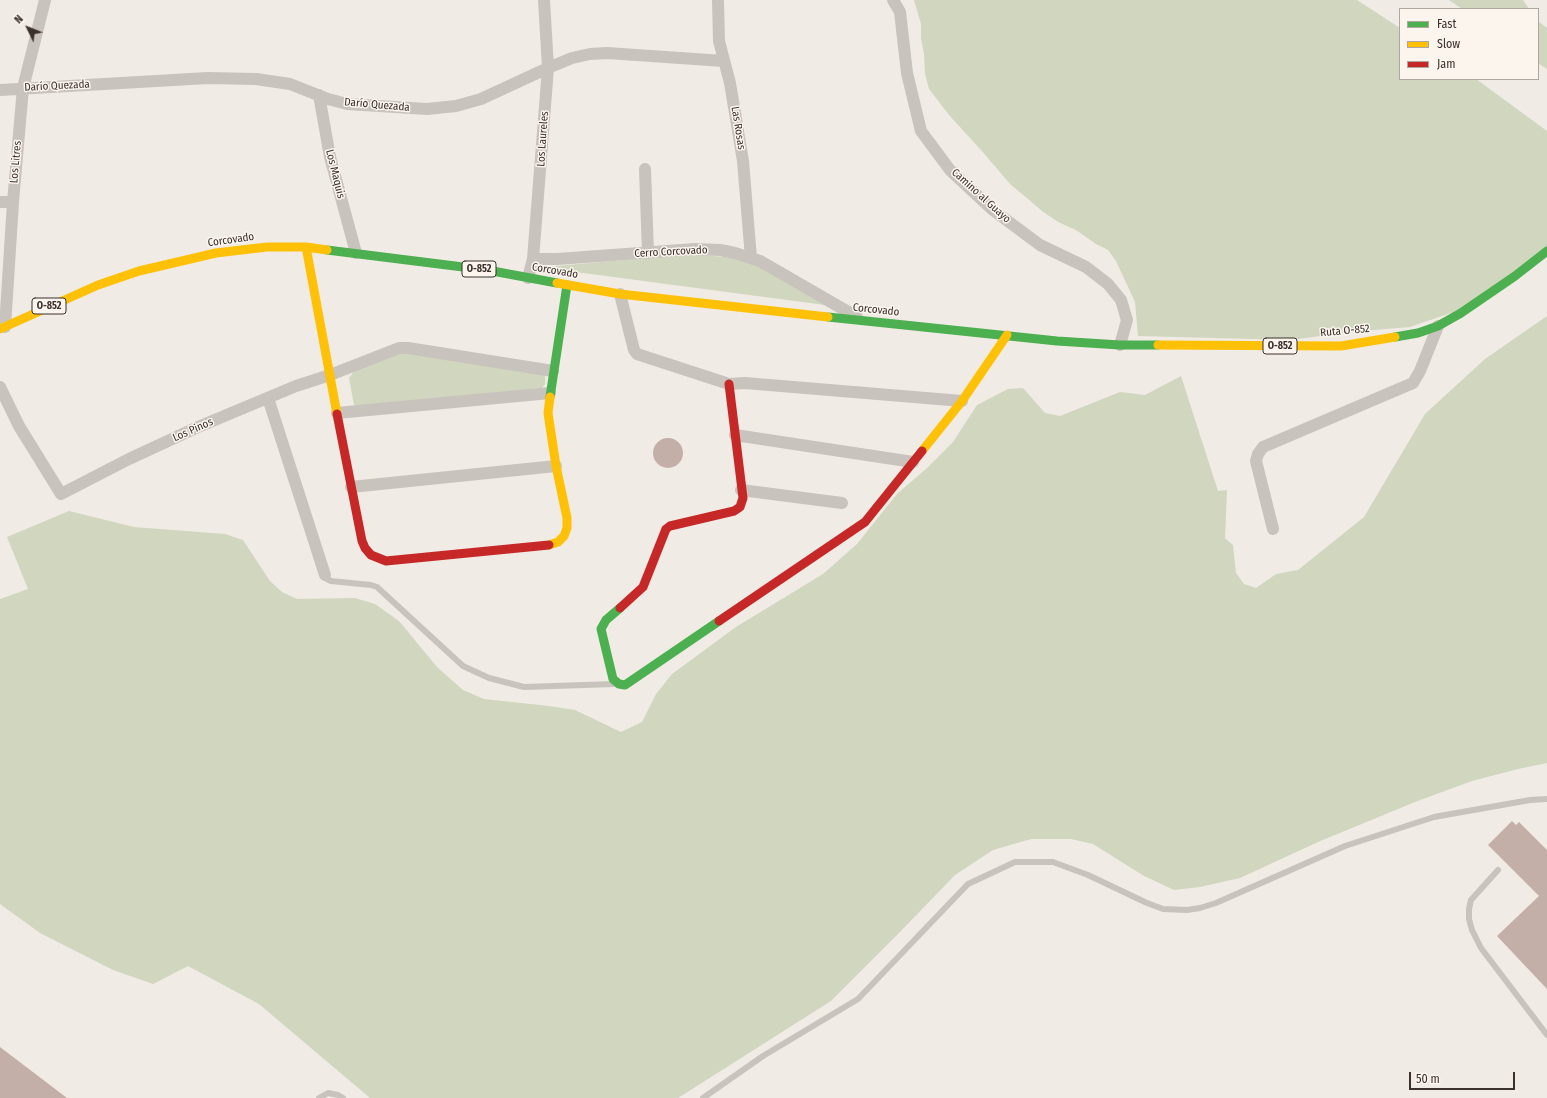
<!DOCTYPE html>
<html>
<head>
<meta charset="utf-8">
<style>
  body { margin:0 }
  #map { position:relative; width:1547px; height:1098px; overflow:hidden; background:#f0ebe5; font-family:"Fira Sans Condensed",sans-serif }
  canvas { display:block }
  .legend { position:absolute; left:1399px; top:8px; width:140px; height:72px; box-sizing:border-box; background:#fbf5ee; border:1px solid #aea6a0; margin:0; padding:5px 7px; list-style:none; font-size:12px; color:#3b302b }
  .legend li { display:flex; align-items:center; gap:8px; height:20px }
  .legend b { width:20px; border:1px solid #aea6a0 }
  .north { position:absolute; left:8px; top:8px; width:40px; height:40px; -webkit-text-stroke:3px #fbf5ee; paint-order:stroke; rotate:313deg; font-size:11px; font-weight:700; line-height:16px; text-align:center; color:#3b302b }
  .north::after { content:''; display:block; margin:auto; width:14px; height:18px; background:#3b302b; clip-path:polygon(50% 0,100% 100%,50% 72%,0 100%) }
  .scale { position:absolute; left:1409px; top:1072px; width:106px; height:18px; box-sizing:border-box; border:2px solid #3b302b; border-top:0; padding-left:5px; font-size:12px; line-height:14px; white-space:nowrap; color:#3b302b; -webkit-text-stroke:3px #fbf5ee; paint-order:stroke }
</style>
</head>
<body>
<div id="map">
<canvas width="1547" height="1098"></canvas>
<ul class="legend">
<li><b style="height:5px;background:#4caf50"></b>Fast</li>
<li><b style="height:5px;background:#ffc107"></b>Slow</li>
<li><b style="height:5px;background:#c62828"></b>Jam</li>
</ul>
<div class="north">N</div>
<div class="scale">50 m</div>
</div>
<script>
const c = document.querySelector('canvas').getContext('2d');
c.lineJoin = 'round';
function fillPath(path, color) {
  c.fillStyle = color;
  c.fill(path, 'evenodd');
}
function toPath(rows) {
  const path = new Path2D();
  for (const r of rows) {
    if (r.length === 3) {
      path.moveTo(r[0] + r[2], r[1]);
      path.arc(r[0], r[1], r[2], 0, 2 * Math.PI);
      continue;
    }
    path.moveTo(r[0], r[1]);
    for (let i = 2; i < r.length; i += 2) path.lineTo(r[i], r[i + 1]);
  }
  return path;
}
function trace(path, color, width, dash) {
  c.strokeStyle = color;
  c.lineWidth = width;
  c.lineCap = dash ? 'butt' : 'round';
  c.setLineDash(dash || []);
  c.stroke(path);
}
function write(font, color, halo, rows, align = 'center') {
  c.font = font + ' "Fira Sans Condensed",sans-serif';
  c.lineWidth = 3;
  c.setLineDash([]);
  c.textBaseline = 'middle';
  c.strokeStyle = halo;
  c.fillStyle = color;
  for (const [text, x, y, turn = 0] of rows) {
    c.save();
    c.translate(x, y);
    c.rotate((+turn || 0) * Math.PI / 180);
    c.textAlign = isNaN(turn) ? turn : align;
    if (halo) c.strokeText(text, 0, 0);
    c.fillText(text, 0, 0);
    c.restore();
  }
}
const green = toPath([
  [914,0,1357,0,1400,28,1400,79,1476,79,1547,131,1547,256,1477,304,1410,327,1350,332,1291,340,1138,336,1135,302,1116,261,1108,250,1096,244,1076,230,1058,222,1042,211,1027,198,1011,185,981,150,949,115,929,89,925,74,924,54,921,38,921,24],
  [1449,0,1523,0,1529,9,1462,9],
  [1538,21,1547,28,1547,69,1538,63],
  [693,254,734,258,749,261,825,305,553,269,556,266],
  [1547,316,1547,763,1518,769,1472,781,1415,802,1318,842,1240,878,1200,887,1174,890,1144,876,1093,844,1071,839,1031,839,993,850,955,875,898,934,831,1001,678,1098,370,1098,259,1004,188,966,153,984,113,970,40,933,0,904,0,599,28,589,7,537,69,511,134,527,225,534,243,540,270,581,282,592,297,599,355,598,375,604,399,621,437,667,463,690,484,699,549,706,575,710,621,732,642,722,656,694,672,674,736,627,823,574,857,544,897,494,927,468,953,442,977,405,1008,389,1023,388,1045,413,1060,416,1120,392,1145,395,1181,376,1218,491,1227,490,1225,538,1233,545,1236,573,1244,584,1256,588,1276,574,1298,570,1364,517,1425,414,1485,359],
  [404,350,545,372,545,384,542,388,363,406,354,405,349,378,355,370]
]);
const building = toPath([
  [668,453,15],
  [1512,821,1516,825,1519,822,1547,850,1547,989,1497,936,1539,896,1488,845],
  [0,1047,67,1098,0,1098]
]);
const lane = toPath([
  [325,575,325,578,331,581,371,585,377,587,463,666,489,678,524,687,615,684],
  [1498,870,1471,900,1469,909,1469,919,1472,930,1481,948,1547,1035],
  [319,1098,328,1093,338,1095,343,1098],
  [703,1098,763,1056,858,999,968,884,1015,862,1053,862,1088,875,1147,903,1163,909,1187,910,1200,908,1216,903,1345,846,1434,817,1530,800,1547,799]
]);
const street = toPath([
  [718,0,719,41,730,83,743,161,751,258],
  [893,0,900,12,907,73,921,131,950,170,993,210,1040,245,1086,267,1108,284,1121,300,1127,320,1120,345],
  [0,90,208,78,256,79,290,84,328,99,347,104,427,109,456,106,481,99,548,68,572,58,590,54,607,53,724,61],
  [319,95,330,157,356,253],
  [645,169,648,253],
  [0,202,13,202],
  [533,259,557,259,695,249,720,250,735,253,760,261,857,317],
  [528,278,533,259,548,68,544,0],
  [620,294,634,350,637,354,729,384,745,383,962,401],
  [5,327,13,202,23,88,45,0],
  [0,387,19,426,61,494,129,459,198,427,296,386,330,375,399,348,408,348,553,371],
  [268,398,325,575],
  [337,413,550,393],
  [735,435,913,462],
  [351,487,556,466],
  [741,490,842,503],
  [1273,529,1256,461,1258,454,1263,447,1413,383,1420,371,1438,326]
]);
const fast = toPath([
  [327,250,487,270,557,283],
  [828,317,1057,341,1120,345,1158,345],
  [1395,337,1418,333,1438,326,1461,313,1515,276,1547,251],
  [550,397,567,285],
  [620,608,606,620,601,629,613,679,619,684,625,685,719,621]
]);
const slow = toPath([
  [306,247,337,414],
  [557,283,620,294,828,317],
  [0,329,98,285,139,271,216,253,267,247,306,247,327,250],
  [1158,345,1341,346,1395,337],
  [922,451,962,401,1007,335],
  [549,545,558,542,564,536,567,528,567,518,556,466,548,413,550,397]
]);
const jam = toPath([
  [337,414,362,541,365,548,371,555,386,561,549,545],
  [620,608,643,587,666,529,670,526,734,511,740,507,743,498,729,384],
  [719,621,865,522,922,451]
]);
const shields = [
  [479,269,34],
  [49,306,34],
  [1280,346,34]
];
const shieldNames = [
  ["O-852",479,269],
  ["O-852",49,306],
  ["O-852",1280,346]
];
const streetNames = [
  ["Darío Quezada",57,86,-3],
  ["Darío Quezada",377,105,5],
  ["Las Rosas",738,128,81],
  ["Los Laureles",543,139,-86],
  ["Los Litres",16,162,-85],
  ["Los Maquis",335,174,76],
  ["Camino al Guayo",981,196,42],
  ["Corcovado",231,240,-8],
  ["Cerro Corcovado",671,252,-3],
  ["Corcovado",555,271,10],
  ["Corcovado",876,310,6],
  ["Ruta O-852",1345,331,-5],
  ["Los Pinos",193,430,-24]
];
fillPath(green, '#d1d6bf');
fillPath(building, '#c3afa7');
trace(lane, '#c9c3be', 6);
trace(street, '#c9c3be', 12);
trace(fast, '#4caf50', 9);
trace(slow, '#ffc107', 9);
trace(jam, '#c62828', 9);
for (const [x, y, w] of shields) {
  const box = new Path2D();
  box.roundRect(x - w / 2, y - 8, w, 16, 3);
  c.fillStyle = '#fbf5ee';
  c.fill(box);
  trace(box, '#3b302b', 1);
}
write('bold 10px', '#3b302b', null, shieldNames);
write('11px', '#3b302b', '#fbf5ee', streetNames);
</script>
</body>
</html>
